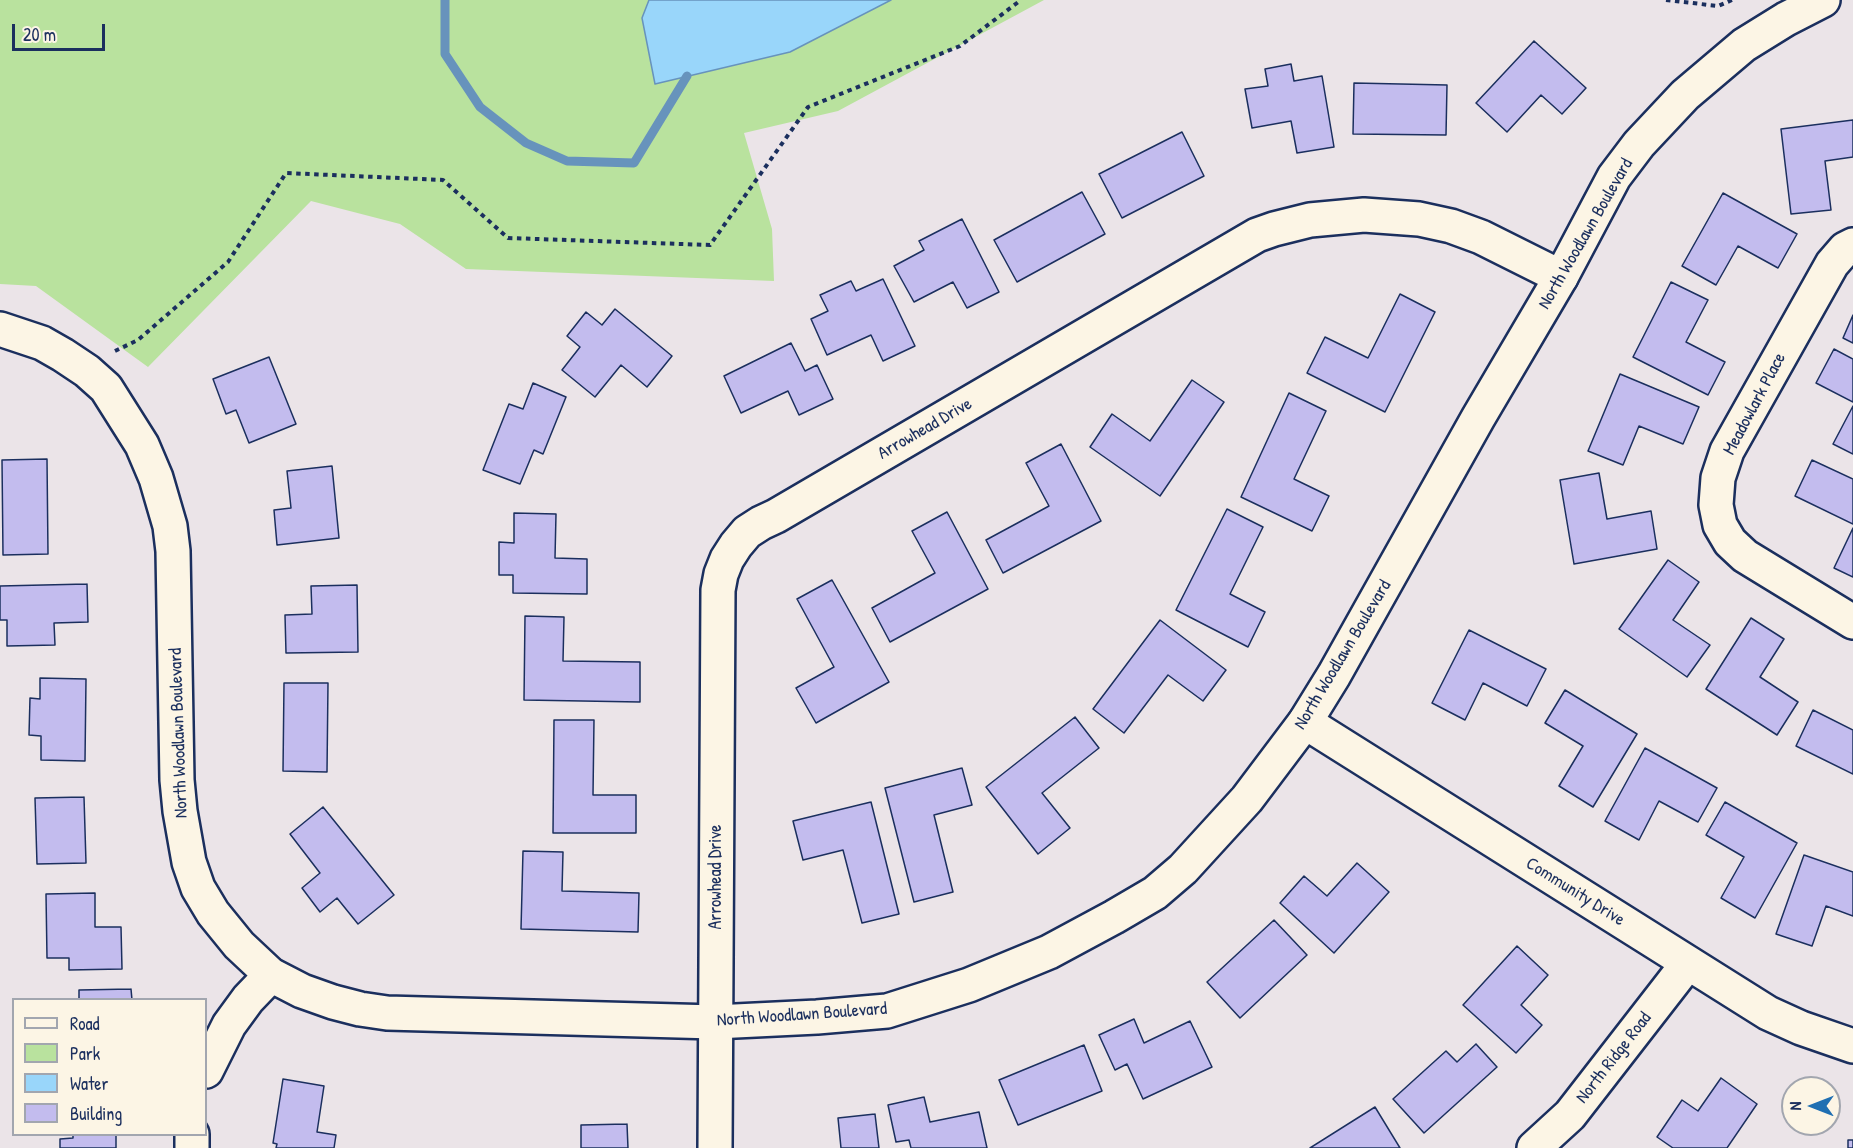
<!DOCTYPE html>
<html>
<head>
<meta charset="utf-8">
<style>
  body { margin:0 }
  #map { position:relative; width:1853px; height:1148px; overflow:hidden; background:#ebe4e8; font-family:"Patrick Hand",sans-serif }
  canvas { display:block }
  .legend { position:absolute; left:12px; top:998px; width:195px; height:138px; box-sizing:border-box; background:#fcf5e5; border:2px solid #a2a6af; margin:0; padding:8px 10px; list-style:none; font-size:18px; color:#1b2f5e }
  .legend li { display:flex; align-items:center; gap:12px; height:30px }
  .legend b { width:30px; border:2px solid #a2a6af }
  .north { position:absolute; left:1781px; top:1076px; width:60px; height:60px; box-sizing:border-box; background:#fcf5e5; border:2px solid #a2a6af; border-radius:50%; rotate:270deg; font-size:16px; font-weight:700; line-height:24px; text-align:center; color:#1b2f5e }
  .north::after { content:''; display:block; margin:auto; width:21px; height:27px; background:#1f6fb2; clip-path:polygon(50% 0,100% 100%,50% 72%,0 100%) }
  .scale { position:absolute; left:12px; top:24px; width:93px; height:27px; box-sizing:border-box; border:3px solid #1b2f5e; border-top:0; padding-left:8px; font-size:18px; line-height:21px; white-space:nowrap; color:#1b2f5e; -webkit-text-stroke:4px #fcf5e5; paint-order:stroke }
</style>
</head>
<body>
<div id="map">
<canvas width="1853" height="1148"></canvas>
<ul class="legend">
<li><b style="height:8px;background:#fcf5e5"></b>Road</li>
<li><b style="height:16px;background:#b9e29e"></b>Park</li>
<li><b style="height:16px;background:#99d6fa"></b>Water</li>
<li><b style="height:16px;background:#c3bcee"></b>Building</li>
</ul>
<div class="north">N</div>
<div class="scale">20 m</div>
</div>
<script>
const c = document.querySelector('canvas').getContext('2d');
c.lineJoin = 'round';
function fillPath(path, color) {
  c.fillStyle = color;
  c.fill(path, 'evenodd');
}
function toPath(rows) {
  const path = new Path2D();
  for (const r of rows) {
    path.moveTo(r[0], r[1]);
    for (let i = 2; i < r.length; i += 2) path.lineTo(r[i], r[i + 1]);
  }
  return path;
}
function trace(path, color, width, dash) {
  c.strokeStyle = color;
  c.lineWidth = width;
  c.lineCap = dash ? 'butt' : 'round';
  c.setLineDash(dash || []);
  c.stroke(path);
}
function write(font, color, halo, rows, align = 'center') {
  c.font = font + ' "Patrick Hand",sans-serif';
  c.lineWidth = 5;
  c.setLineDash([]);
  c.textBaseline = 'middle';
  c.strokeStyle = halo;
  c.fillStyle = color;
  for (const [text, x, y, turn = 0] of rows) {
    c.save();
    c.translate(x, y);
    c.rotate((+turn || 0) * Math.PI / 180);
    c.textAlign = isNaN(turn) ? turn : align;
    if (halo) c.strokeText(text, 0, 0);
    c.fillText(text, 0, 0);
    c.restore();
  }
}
const green = toPath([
  [0,0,1044,0,838,111,744,133,772,229,774,281,466,269,400,224,311,201,148,367,36,286,0,284]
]);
const water = toPath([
  [649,0,891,0,790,52,655,84,642,18,649,0]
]);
const stream = toPath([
  [445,0,445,54,480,107,526,143,567,161,634,163,687,76]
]);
const building = toPath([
  [1534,41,1586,88,1562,114,1541,95,1507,132,1476,103,1534,41],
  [1291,64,1294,81,1322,76,1334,147,1297,153,1291,121,1252,128,1245,89,1268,86,1265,69,1291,64],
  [1354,83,1447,85,1446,135,1353,134,1354,83],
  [1853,120,1853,157,1825,161,1831,210,1791,214,1781,129,1853,120],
  [1182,132,1204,176,1122,218,1099,174,1182,132],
  [1082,192,1105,234,1017,282,994,240,1082,192],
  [1723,193,1797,234,1778,268,1738,246,1716,285,1682,266,1723,193],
  [962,219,999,292,967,308,953,282,914,302,894,266,924,250,919,241,962,219],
  [883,279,915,346,883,361,871,335,827,355,811,319,828,311,820,295,851,281,856,291,883,279],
  [1671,282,1708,300,1686,342,1725,362,1708,395,1633,357,1671,282],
  [1400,294,1435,312,1385,412,1307,373,1325,337,1368,358,1400,294],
  [615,309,672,356,647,387,621,365,595,397,562,370,580,347,567,336,586,312,602,325,615,309],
  [1853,315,1853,343,1843,338,1853,315],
  [791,343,805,371,817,365,833,399,799,415,788,391,741,413,724,376,791,343],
  [1834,349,1853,359,1853,402,1816,383,1834,349],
  [269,357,296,424,249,443,236,410,226,414,213,379,269,357],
  [1620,374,1699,407,1683,444,1639,426,1623,465,1588,451,1620,374],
  [1192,380,1224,402,1160,496,1090,447,1112,414,1150,441,1192,380],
  [533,383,566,397,543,454,534,450,520,484,483,470,509,404,523,409,533,383],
  [1289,393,1326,411,1294,479,1329,496,1312,531,1241,497,1289,393],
  [1853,406,1853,454,1833,444,1853,406],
  [1061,444,1101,521,1003,573,986,540,1049,506,1026,463,1061,444],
  [47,459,48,554,3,555,2,460,47,459],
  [1812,460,1853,479,1853,524,1795,496,1812,460],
  [332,466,339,538,277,545,274,510,291,508,287,471,332,466],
  [1599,473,1607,519,1651,511,1657,549,1574,564,1560,480,1599,473],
  [1227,509,1263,527,1230,594,1265,612,1248,647,1176,610,1227,509],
  [947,512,988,589,890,642,872,608,935,573,912,531,947,512],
  [514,513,556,514,555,558,587,559,587,594,513,593,513,575,499,575,499,542,514,543,514,513],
  [1853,528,1853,577,1834,568,1853,528],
  [1668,560,1699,582,1673,620,1710,645,1687,677,1619,629,1668,560],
  [832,580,889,682,816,723,796,688,834,667,797,599,832,580],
  [87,584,88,622,54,623,55,645,7,646,7,620,0,620,0,586,87,584],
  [357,585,358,652,286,653,285,615,312,614,311,586,357,585],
  [525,616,564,617,563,661,640,662,640,702,524,700,525,616],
  [1751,618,1784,639,1760,677,1798,702,1777,735,1706,689,1751,618],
  [1160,620,1226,670,1203,701,1168,675,1124,733,1093,709,1160,620],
  [1469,630,1546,669,1527,706,1483,683,1465,720,1432,703,1469,630],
  [40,678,86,679,85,761,41,760,41,736,29,735,30,698,40,699,40,678],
  [284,683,328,683,327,772,283,771,284,683],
  [1565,690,1637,734,1593,807,1559,786,1583,746,1545,723,1565,690],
  [1813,710,1853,730,1853,774,1796,746,1813,710],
  [1075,717,1099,748,1042,793,1070,828,1038,854,986,787,1075,717],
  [554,720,594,720,593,795,636,795,636,833,553,833,554,720],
  [1645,748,1717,788,1698,822,1659,801,1639,840,1605,821,1645,748],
  [962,768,972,805,934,815,953,892,914,902,885,788,962,768],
  [84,797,86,863,37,864,35,798,84,797],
  [871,802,899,914,862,923,843,850,803,860,793,821,871,802],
  [1725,802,1797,843,1755,918,1721,898,1744,857,1706,835,1725,802],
  [323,807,394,895,358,924,337,898,320,912,302,888,320,873,290,834,323,807],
  [523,851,563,852,562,891,639,893,638,932,521,929,523,851],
  [1804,855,1853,872,1853,916,1826,906,1812,946,1776,934,1804,855],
  [1357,863,1389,892,1334,953,1280,903,1304,876,1327,896,1357,863],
  [95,893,95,927,121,927,122,969,69,970,69,958,47,958,46,894,95,893],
  [1274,920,1307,955,1240,1018,1207,982,1274,920],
  [1517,946,1548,975,1521,1005,1542,1025,1516,1053,1463,1005,1517,946],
  [131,989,132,1000,79,1000,79,990,131,989],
  [1134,1019,1144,1043,1190,1021,1212,1067,1143,1099,1127,1064,1115,1070,1099,1035,1134,1019],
  [1476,1044,1497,1067,1424,1133,1393,1099,1446,1051,1457,1062,1476,1044],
  [1084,1045,1102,1091,1018,1125,999,1080,1084,1045],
  [1721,1078,1757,1104,1727,1148,1673,1148,1657,1137,1682,1100,1698,1111,1721,1078],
  [283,1079,324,1086,317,1132,336,1135,334,1148,276,1148,277,1144,273,1143,283,1079],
  [924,1097,930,1122,979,1112,987,1148,911,1148,909,1140,896,1142,888,1105,924,1097],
  [1375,1107,1400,1148,1310,1148,1375,1107],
  [875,1114,879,1148,841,1148,838,1118,875,1114],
  [627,1124,628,1148,581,1148,581,1125,627,1124],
  [73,1134,116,1134,116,1148,60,1148,60,1139,73,1138,73,1134],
  [1848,1140,1853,1140,1853,1148,1848,1148,1848,1140]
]);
const path = toPath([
  [1666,0,1718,6,1732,0],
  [115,351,138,340,228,262,286,173,443,180,508,238,710,245,808,107,960,46,1021,0]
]);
const street = toPath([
  [1853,245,1845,249,1832,264,1727,451,1718,478,1716,505,1720,525,1730,542,1745,556,1853,622],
  [1305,722,1768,1013,1801,1028,1853,1046],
  [206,1071,229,1025,248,999,271,975],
  [192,1134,192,1148],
  [715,1148,718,590,721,574,727,559,736,545,747,532,761,523,776,516,1257,235,1274,229,1310,220,1364,215,1419,219,1451,226,1481,237,1561,277],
  [1534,1148,1570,1115,1688,963]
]);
const secondary = toPath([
  [0,329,42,343,63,355,87,371,106,388,142,445,156,478,170,526,173,551,177,780,180,811,189,862,198,888,213,913,239,945,271,975,302,991,333,1002,360,1009,387,1013,715,1022,817,1017,887,1011,969,985,1049,952,1114,917,1155,893,1183,869,1247,799,1305,722,1334,675,1478,418,1561,277,1614,177,1639,144,1685,95,1744,45,1786,19,1823,0]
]);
const streetNames = [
  ["North Woodlawn Boulevard",1586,234,-60],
  ["Meadowlark Place",1755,404,-62],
  ["Arrowhead Drive",925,429,-30],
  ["North Woodlawn Boulevard",1343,655,-59],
  ["North Woodlawn Boulevard",179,733,-92],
  ["Arrowhead Drive",716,877,-90],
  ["Community Drive",1575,892,32],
  ["North Woodlawn Boulevard",802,1015,-4],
  ["North Ridge Road",1614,1058,-52]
];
fillPath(green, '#b9e29e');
fillPath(water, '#99d6fa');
trace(water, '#6793bc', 1.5);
trace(stream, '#6793bc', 9);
fillPath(building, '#c3bcee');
trace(building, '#1b2f5e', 1.5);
trace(street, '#1b2f5e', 38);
trace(secondary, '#1b2f5e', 38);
trace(path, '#1b2f5e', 4, [4.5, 4.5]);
trace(street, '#fcf5e5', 33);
trace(secondary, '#fcf5e5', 33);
write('18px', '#1b2f5e', '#fcf5e5', streetNames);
</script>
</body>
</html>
